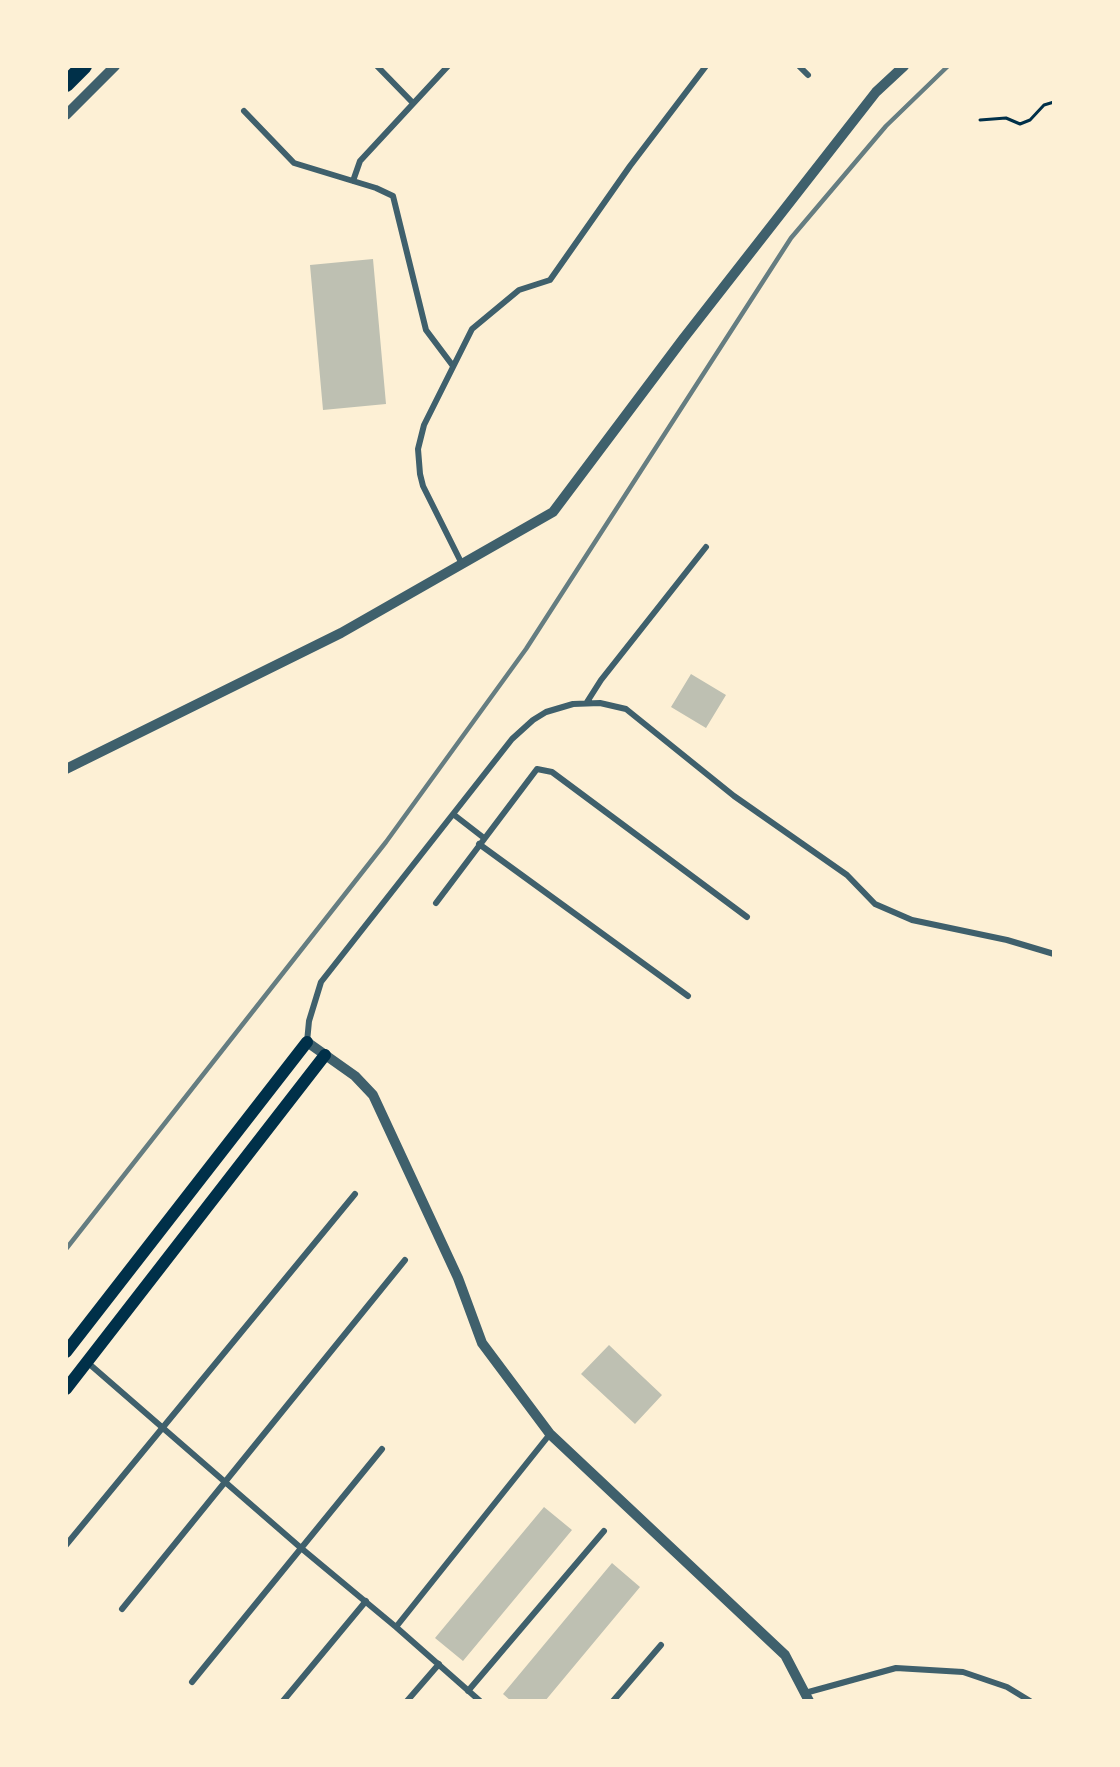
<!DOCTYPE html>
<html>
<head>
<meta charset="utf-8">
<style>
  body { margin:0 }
  #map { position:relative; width:1120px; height:1767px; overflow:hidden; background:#fdf0d5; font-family:"Noto Sans",sans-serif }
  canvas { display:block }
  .frame { position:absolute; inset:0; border:68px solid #fdf0d5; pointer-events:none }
</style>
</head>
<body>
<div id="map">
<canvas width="1120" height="1767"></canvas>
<div class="frame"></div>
</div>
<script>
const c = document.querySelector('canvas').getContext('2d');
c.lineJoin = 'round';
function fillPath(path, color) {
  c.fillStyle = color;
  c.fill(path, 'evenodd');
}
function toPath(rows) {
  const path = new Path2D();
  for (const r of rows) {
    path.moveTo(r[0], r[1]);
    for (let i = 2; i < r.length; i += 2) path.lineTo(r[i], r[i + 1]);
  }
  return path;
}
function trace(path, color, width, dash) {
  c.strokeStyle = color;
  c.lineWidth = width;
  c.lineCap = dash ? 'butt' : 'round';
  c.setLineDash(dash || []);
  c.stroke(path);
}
const building = toPath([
  [373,259,386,404,323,410,310,265],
  [691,674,726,695,706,728,671,707],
  [609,1345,662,1395,635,1424,581,1374],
  [544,1507,572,1530,463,1661,435,1638],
  [612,1563,640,1587,545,1701,511,1701,503,1694]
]);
const path = toPath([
  [980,120,1006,118,1020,124,1030,120,1044,105,1054,102]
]);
const minor = toPath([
  [377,66,413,103],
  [799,66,808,75],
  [244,111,294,163,376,188,393,196,426,330,453,366],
  [353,181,360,161,448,66],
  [462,564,423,486,420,474,418,449,424,425,472,329,519,290,550,280,630,166,706,66],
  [587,702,601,680,706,547],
  [453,814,484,838],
  [479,844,688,996],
  [436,903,537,769,552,772,747,917],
  [307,1042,309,1021,321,982,512,739,533,720,546,712,573,704,600,703,626,709,734,796,847,875,875,904,912,920,1007,940,1054,954],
  [87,1362,301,1548,396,1627,480,1701],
  [66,1545,355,1194],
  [122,1609,405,1260],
  [396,1627,550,1434],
  [192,1682,382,1449],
  [468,1691,604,1531],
  [805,1693,896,1668,963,1672,1007,1687,1030,1701],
  [283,1701,366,1601],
  [407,1701,439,1664],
  [613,1701,661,1645]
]);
const tertiary = toPath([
  [66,115,115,66],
  [66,769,341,633,553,512,683,339,876,92,904,66],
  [307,1042,355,1076,373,1095,458,1278,482,1343,550,1434,785,1655,809,1701]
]);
const secondary = toPath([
  [66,1352,307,1042],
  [66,1389,325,1055]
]);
const trunk = toPath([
  [66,84,84,66]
]);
const rail = toPath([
  [66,1249,386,842,526,649,791,238,886,126,948,66]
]);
fillPath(building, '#bec0b2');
trace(path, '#003049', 3);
trace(minor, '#3f606c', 6);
trace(tertiary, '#3f606c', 10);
trace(secondary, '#003049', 12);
trace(trunk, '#003049', 16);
trace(rail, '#657d81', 4.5);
</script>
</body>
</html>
